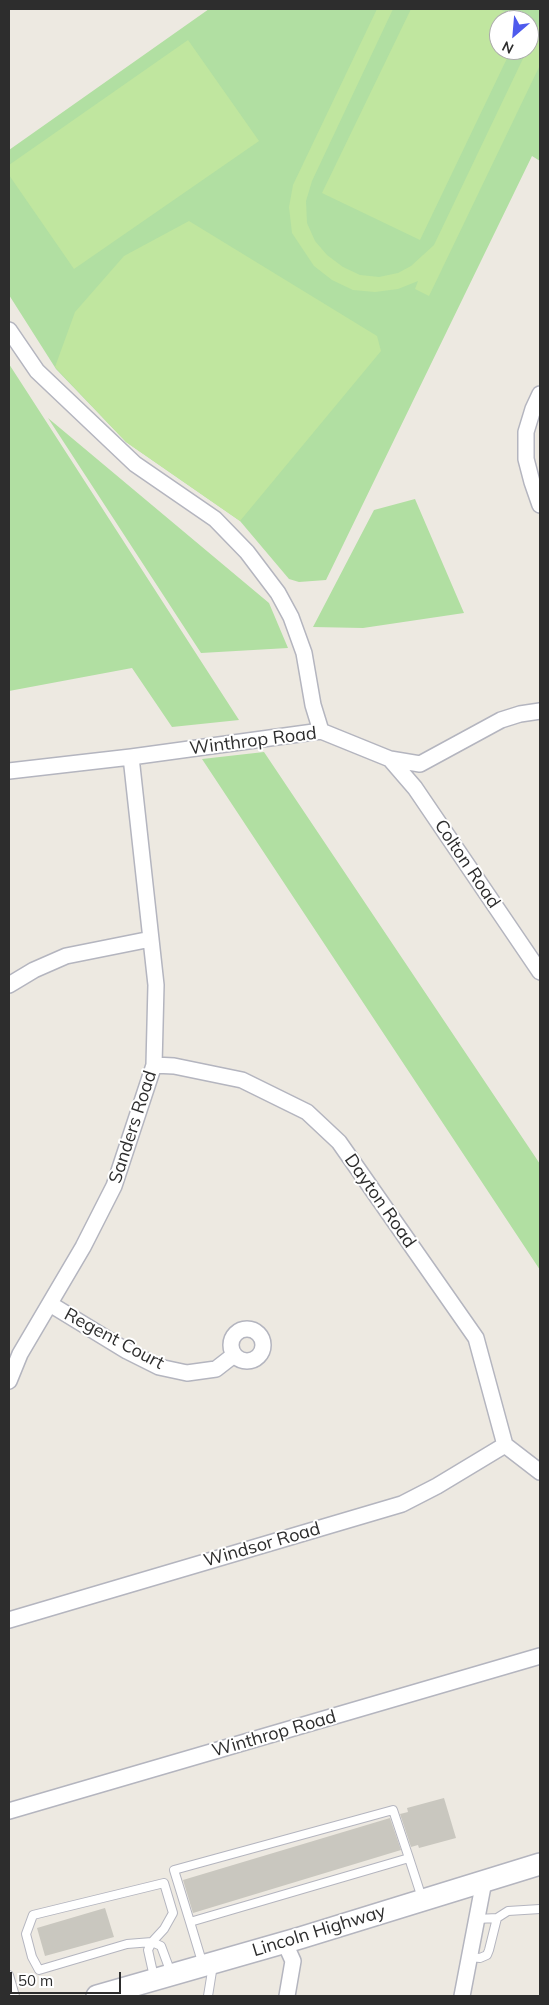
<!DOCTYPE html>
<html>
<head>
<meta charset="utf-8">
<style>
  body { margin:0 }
  #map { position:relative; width:549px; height:2005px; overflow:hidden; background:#ede9e1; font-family:Mulish,sans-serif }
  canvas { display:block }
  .frame { position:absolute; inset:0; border:10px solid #2d2d2d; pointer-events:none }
  .north { position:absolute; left:489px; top:10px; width:50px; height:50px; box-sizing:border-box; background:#fff; border:1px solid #ababab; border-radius:50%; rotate:207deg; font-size:14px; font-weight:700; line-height:20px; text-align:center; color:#2d2d2d }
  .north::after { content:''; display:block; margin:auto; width:18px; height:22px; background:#4e5bed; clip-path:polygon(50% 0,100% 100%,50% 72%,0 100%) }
  .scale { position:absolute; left:10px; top:1972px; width:111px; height:22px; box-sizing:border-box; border:2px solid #2d2d2d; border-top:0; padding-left:6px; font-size:15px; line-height:18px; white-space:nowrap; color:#2d2d2d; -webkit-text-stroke:4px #fff; paint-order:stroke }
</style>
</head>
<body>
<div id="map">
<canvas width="549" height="2005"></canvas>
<div class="frame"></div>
<div class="north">N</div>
<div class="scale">50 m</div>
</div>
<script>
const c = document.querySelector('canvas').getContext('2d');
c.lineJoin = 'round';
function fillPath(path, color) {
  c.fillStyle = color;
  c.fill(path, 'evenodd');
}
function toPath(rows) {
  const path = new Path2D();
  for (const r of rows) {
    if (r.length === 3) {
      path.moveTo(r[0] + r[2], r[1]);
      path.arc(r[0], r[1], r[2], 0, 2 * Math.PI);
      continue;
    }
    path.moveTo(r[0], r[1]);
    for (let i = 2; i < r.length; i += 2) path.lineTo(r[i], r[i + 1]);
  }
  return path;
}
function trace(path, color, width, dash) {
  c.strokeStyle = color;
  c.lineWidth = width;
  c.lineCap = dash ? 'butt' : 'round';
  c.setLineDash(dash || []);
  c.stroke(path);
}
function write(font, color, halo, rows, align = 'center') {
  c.font = font + ' Mulish,sans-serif';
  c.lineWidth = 4;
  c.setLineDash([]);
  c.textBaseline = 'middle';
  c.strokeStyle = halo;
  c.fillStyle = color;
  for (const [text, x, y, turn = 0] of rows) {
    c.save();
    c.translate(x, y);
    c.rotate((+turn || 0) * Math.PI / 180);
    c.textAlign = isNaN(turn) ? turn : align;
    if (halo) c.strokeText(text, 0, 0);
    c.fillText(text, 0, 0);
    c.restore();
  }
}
const green = toPath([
  [209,9,540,9,540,161,532,156,326,580,299,582,289,579,240,521,126,442,56,369,9,295,9,150],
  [499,20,529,20,529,50,499,50],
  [9,364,239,720,172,727,132,668,9,691],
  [48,418,269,603,288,648,201,653],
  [415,499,464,613,363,628,313,627,374,510],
  [264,752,540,1164,540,1270,202,759]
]);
const pitch = toPath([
  [377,9,393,9,312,181,306,201,307,223,315,241,327,255,343,267,360,275,379,277,398,273,411,266,434,245,540,23,540,65,429,296,415,289,418,281,398,289,375,292,353,290,332,280,314,266,292,233,289,207,293,185],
  [411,9,499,9,522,20,499,20,499,50,511,50,420,240,322,193],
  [188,40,259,141,74,269,9,175,9,165],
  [189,221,377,336,381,351,240,521,126,442,55,367,75,312,124,256]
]);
const building = toPath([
  [444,1798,456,1838,419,1848,418,1845,411,1847,400,1814,408,1812,407,1808],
  [390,1818,401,1850,193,1913,183,1880],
  [105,1908,114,1937,45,1956,37,1928]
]);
const service = toPath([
  [477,1919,497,1918],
  [190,1922,174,1870,393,1810,409,1858],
  [469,1957,480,1958,487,1955,489,1950,497,1918,508,1911,540,1909],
  [203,1965,190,1922,409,1858,422,1898],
  [9,1975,15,1996],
  [154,1977,148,1950,152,1942,164,1929,173,1913,164,1883,33,1915,26,1934,32,1957,39,1970,127,1944,152,1942,161,1946,171,1973],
  [208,1996,213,1965]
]);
const minor = toPath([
  [9,330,37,371,135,464,215,519,247,552,278,593,291,617,304,653,313,705,321,731],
  [540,394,533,409,526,432,526,459,532,482,540,505],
  [390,759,415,788,540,972],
  [9,771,131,757,321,731,390,759,420,764,501,720,520,714,540,711],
  [9,985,34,970,66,956,151,939],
  [154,1065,174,1066,242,1080,307,1112,339,1142,476,1338,505,1445],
  [50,1304,127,1351,159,1367,187,1373,216,1369,234,1355],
  [247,1345,16],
  [9,1381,20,1354,83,1247,114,1186,154,1065,156,985,131,757],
  [505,1445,540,1472],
  [9,1620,402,1504,437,1486,505,1445],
  [9,1811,540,1656],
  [284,1941,293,1961,287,1996],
  [462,1996,484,1881]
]);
const secondary = toPath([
  [97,1996,300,1938,540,1864]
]);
const streetNames = [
  ["Winthrop Road",253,741,-7],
  ["Colton Road",467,864,56],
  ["Sanders Road",133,1127,-72],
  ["Dayton Road",380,1201,55],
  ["Regent Court",114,1339,28],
  ["Windsor Road",262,1545,-16],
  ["Winthrop Road",274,1734,-16],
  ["Lincoln Highway",319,1931,-17]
];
fillPath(green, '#b1dfa2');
fillPath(pitch, '#c0e69f');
fillPath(building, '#c9c7bf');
trace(service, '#b4b5bf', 10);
trace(minor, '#b4b5bf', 18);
trace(secondary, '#b4b5bf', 24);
trace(service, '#fff', 8);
trace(minor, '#fff', 15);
trace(secondary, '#fff', 21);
write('18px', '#2d2d2d', '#fff', streetNames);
</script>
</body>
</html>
